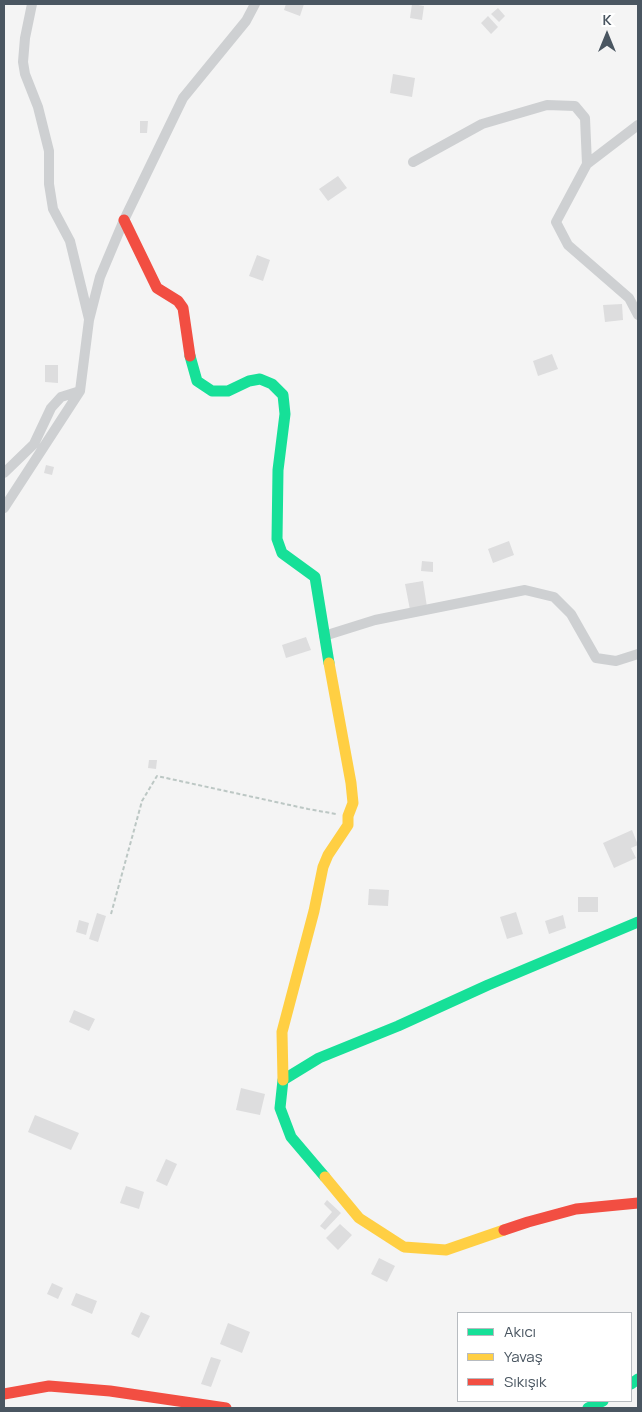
<!DOCTYPE html>
<html>
<head>
<meta charset="utf-8">
<style>
  body { margin:0 }
  #map { position:relative; width:642px; height:1412px; overflow:hidden; background:#f4f4f4; font-family:Manrope,sans-serif }
  canvas { display:block }
  .frame { position:absolute; inset:0; border:5px solid #4a5661; pointer-events:none }
  .legend { position:absolute; left:457px; top:1312px; width:175px; height:90px; box-sizing:border-box; background:#fff; border:1px solid #b7bbc0; margin:0; padding:6px 9px; list-style:none; font-size:15px; color:#4a5661 }
  .legend li { display:flex; align-items:center; gap:10px; height:25px }
  .legend b { width:25px; border:1px solid #b7bbc0 }
  .north { position:absolute; left:582px; top:10px; width:50px; height:50px; -webkit-text-stroke:4px #fff; paint-order:stroke; rotate:0deg; font-size:14px; font-weight:700; line-height:20px; text-align:center; color:#4a5661 }
  .north::after { content:''; display:block; margin:auto; width:18px; height:22px; background:#4a5661; clip-path:polygon(50% 0,100% 100%,50% 72%,0 100%) }
</style>
</head>
<body>
<div id="map">
<canvas width="642" height="1412"></canvas>
<div class="frame"></div>
<ul class="legend">
<li><b style="height:6px;background:#16e098"></b>Akıcı</li>
<li><b style="height:6px;background:#ffcf43"></b>Yavaş</li>
<li><b style="height:6px;background:#f24e42"></b>Sıkışık</li>
</ul>
<div class="north">K</div>
</div>
<script>
const c = document.querySelector('canvas').getContext('2d');
c.lineJoin = 'round';
function fillPath(path, color) {
  c.fillStyle = color;
  c.fill(path, 'evenodd');
}
function toPath(rows) {
  const path = new Path2D();
  for (const r of rows) {
    path.moveTo(r[0], r[1]);
    for (let i = 2; i < r.length; i += 2) path.lineTo(r[i], r[i + 1]);
  }
  return path;
}
function trace(path, color, width, dash) {
  c.strokeStyle = color;
  c.lineWidth = width;
  c.lineCap = dash ? 'butt' : 'round';
  c.setLineDash(dash || []);
  c.stroke(path);
}
const building = toPath([
  [286,4,304,4,300,16,284,10],
  [412,4,424,6,422,20,410,18],
  [498,8,505,16,499,22,491,14],
  [488,16,498,27,491,34,481,23],
  [393,74,415,78,412,97,390,93],
  [140,121,148,121,147,133,140,133],
  [338,176,347,188,328,201,319,189],
  [257,255,270,260,263,281,249,276],
  [622,304,623,320,605,322,603,305],
  [552,354,558,369,538,376,533,361],
  [45,365,58,365,58,383,45,382],
  [46,465,54,467,52,475,44,473],
  [509,541,514,555,493,563,488,549],
  [422,561,433,562,433,572,421,571],
  [423,581,427,607,410,610,405,584],
  [306,637,311,650,286,658,282,645],
  [149,760,157,760,156,769,148,768],
  [632,830,638,845,631,848,636,858,614,868,603,843],
  [369,889,389,890,388,906,368,905],
  [578,897,598,897,598,912,578,912],
  [516,912,523,934,507,939,500,917],
  [97,913,106,916,98,942,89,939],
  [563,915,566,928,549,934,545,921],
  [79,920,89,923,86,935,76,932],
  [74,1010,95,1019,89,1031,69,1022],
  [241,1088,265,1094,260,1115,236,1110],
  [35,1115,79,1133,71,1150,28,1132],
  [166,1159,177,1164,167,1186,156,1181],
  [126,1186,144,1192,139,1209,120,1203],
  [327,1200,341,1213,325,1230,320,1226,332,1212,324,1204],
  [340,1224,352,1235,338,1250,326,1238],
  [379,1258,395,1266,387,1282,371,1274],
  [52,1283,63,1288,58,1299,47,1294],
  [76,1293,97,1301,92,1314,71,1305],
  [141,1312,150,1316,139,1338,131,1334],
  [228,1323,250,1332,242,1353,220,1344],
  [211,1357,221,1360,211,1387,201,1384]
]);
const path = toPath([
  [111,914,142,801,157,776,308,809,336,814]
]);
const street = toPath([
  [32,4,25,38,23,62,25,74,38,107,49,151,49,184,53,209,70,241,89,319],
  [413,162,482,124,547,105,575,106,585,118,587,164,556,222,568,245,629,298,638,315],
  [587,164,638,125],
  [4,473,34,444,51,408,61,397,80,391],
  [4,508,80,391,89,320,100,277,124,220,183,98,246,21,255,4],
  [324,636,375,620,525,590,554,597,571,614,596,658,616,661,638,654]
]);
const fast = toPath([
  [190,356,197,381,212,391,228,391,249,381,260,379,272,384,283,395,285,414,278,470,277,539,282,553,315,577,329,663],
  [325,1177,291,1137,280,1108,283,1080,319,1058,398,1026,488,985,638,922],
  [631,1384,638,1379],
  [588,1408,603,1401]
]);
const slow = toPath([
  [283,1080,282,1032,314,911,323,867,328,855,348,825,348,816,353,803,351,783,329,663],
  [325,1177,359,1218,404,1247,446,1250,504,1230]
]);
const jam = toPath([
  [124,220,157,288,178,301,183,308,190,356],
  [504,1230,528,1222,576,1209,638,1203],
  [4,1394,49,1386,110,1391,226,1408]
]);
fillPath(building, '#ddddde');
trace(path, '#bcc7c4', 2, [4, 2.5]);
trace(street, '#ced0d2', 10);
trace(fast, '#16e098', 11);
trace(slow, '#ffcf43', 11);
trace(jam, '#f24e42', 11);
</script>
</body>
</html>
